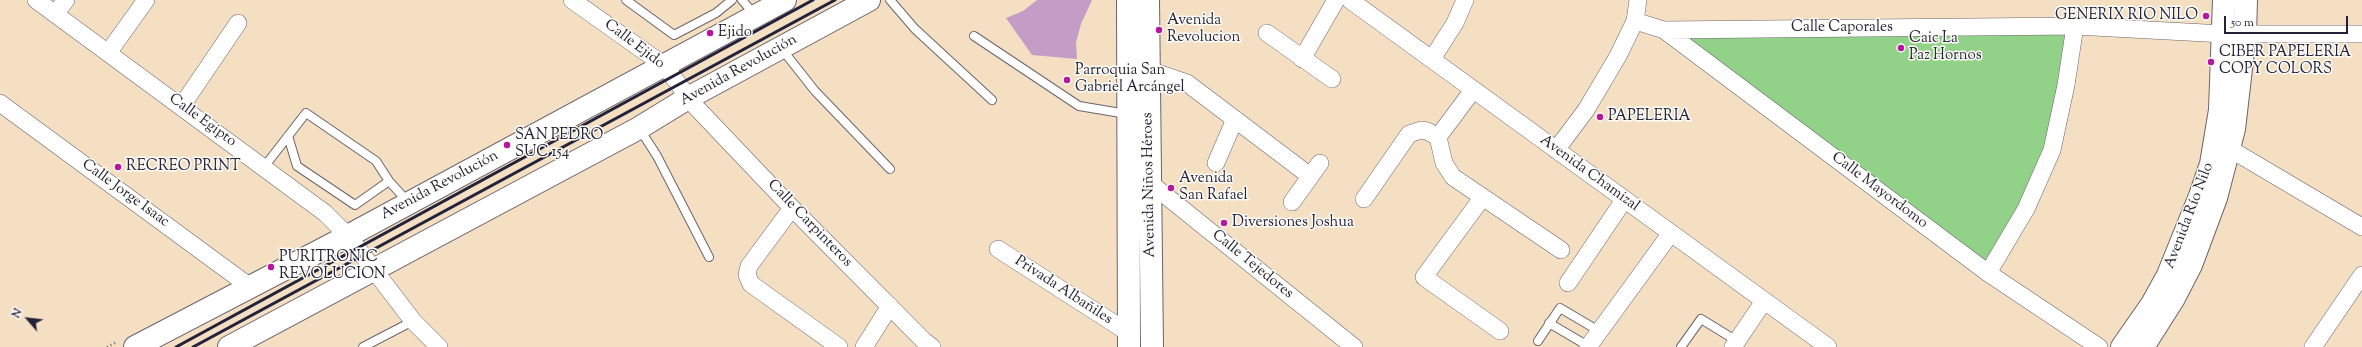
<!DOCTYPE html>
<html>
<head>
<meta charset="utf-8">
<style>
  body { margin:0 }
  #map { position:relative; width:2362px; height:347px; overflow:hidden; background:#f5dfc3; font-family:"Sorts Mill Goudy",serif }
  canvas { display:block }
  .north { position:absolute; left:8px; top:299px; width:40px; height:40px; -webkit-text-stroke:3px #fdfcf7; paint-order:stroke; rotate:298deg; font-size:11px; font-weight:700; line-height:16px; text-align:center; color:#22223b }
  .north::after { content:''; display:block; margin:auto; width:14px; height:18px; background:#22223b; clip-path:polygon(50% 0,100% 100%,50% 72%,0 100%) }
  .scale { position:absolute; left:2224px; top:16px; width:124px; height:18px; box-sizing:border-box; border:2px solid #22223b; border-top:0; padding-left:5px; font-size:12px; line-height:14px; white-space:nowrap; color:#22223b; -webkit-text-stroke:3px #fdfcf7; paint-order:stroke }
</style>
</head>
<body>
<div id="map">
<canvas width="2362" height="347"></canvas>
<div class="north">N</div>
<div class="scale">50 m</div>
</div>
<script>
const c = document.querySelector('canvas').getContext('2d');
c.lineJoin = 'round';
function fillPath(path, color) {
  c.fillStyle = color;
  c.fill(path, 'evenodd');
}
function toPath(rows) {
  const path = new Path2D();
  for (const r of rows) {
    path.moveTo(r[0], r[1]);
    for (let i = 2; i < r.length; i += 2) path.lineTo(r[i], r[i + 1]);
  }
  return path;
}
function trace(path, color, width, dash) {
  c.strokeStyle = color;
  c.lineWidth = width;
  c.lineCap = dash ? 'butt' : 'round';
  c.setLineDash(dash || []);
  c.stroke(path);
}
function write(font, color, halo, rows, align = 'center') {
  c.font = font + ' "Sorts Mill Goudy",serif';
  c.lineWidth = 3;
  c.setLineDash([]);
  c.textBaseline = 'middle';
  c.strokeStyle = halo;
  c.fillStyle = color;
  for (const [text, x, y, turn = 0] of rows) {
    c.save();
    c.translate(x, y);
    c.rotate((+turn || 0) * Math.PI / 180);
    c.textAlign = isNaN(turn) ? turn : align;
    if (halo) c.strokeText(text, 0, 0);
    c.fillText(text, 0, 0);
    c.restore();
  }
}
const green = toPath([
  [1664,30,2069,33,2051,148,1989,267]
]);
const building = toPath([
  [1037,0,1092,0,1081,24,1076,42,1077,59,1032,55,1006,18,1023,11]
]);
const path = toPath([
  [107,347,117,342]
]);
const lane = toPath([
  [626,0,674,35,716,13,732,0],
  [742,0,754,14],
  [890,0,915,29,992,100],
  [974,36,1079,106,1127,114],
  [781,48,815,91,890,169],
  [639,128,657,156,709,257],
  [288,136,297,166,355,205,389,181],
  [264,167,306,113,376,161,389,181,408,202],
  [1549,323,1588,346],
  [1538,341,1560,308,1599,331],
  [363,347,413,321],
  [1681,347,1701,319,1737,341]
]);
const street = toPath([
  [36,0,325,213,348,236,413,321,439,347],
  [572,0,665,66,694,105,792,208,924,341,932,347],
  [1350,0,1828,347],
  [55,14,66,0],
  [1635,21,1664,30,2075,26,2224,34,2362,34],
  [1664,30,1988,273,2099,347],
  [1267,33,1332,79],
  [108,53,146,0],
  [1302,59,1336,0],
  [1432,59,1455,23,1465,0],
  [1149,70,1187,83,1310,176],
  [0,103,249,286],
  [181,107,238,23],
  [1438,137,1473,90],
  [2230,149,2362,227],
  [1556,150,1586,110,1618,56,1635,21,1638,0],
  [1216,163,1235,119],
  [1150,183,1354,347],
  [1482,198,1424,277,1500,331],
  [1364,199,1409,134,1421,130,1427,131,1438,137,1444,163,1453,177,1561,250],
  [1292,202,1320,163],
  [792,208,749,266,747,275,751,284,839,347],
  [998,249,1129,333],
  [1988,273,2026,209,2052,150,2066,85,2075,26],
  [1568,283,1624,200],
  [864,347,890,306],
  [1588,347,1671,233],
  [1733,347,1764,301],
  [2313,347,2362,275]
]);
const secondary = toPath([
  [2122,347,2152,304,2168,275,2200,196,2211,164,2220,110,2224,0],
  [2143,347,2174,298,2191,265,2216,198,2234,129,2245,34,2246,0]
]);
const primary = toPath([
  [1128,0,1129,347],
  [1148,0,1152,347],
  [135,347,348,236,785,0],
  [229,347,639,128,688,98,869,0]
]);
const rail = toPath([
  [176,347,813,0],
  [193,347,835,0]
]);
const markers = [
  [2206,16,4,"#b5179e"],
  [1159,30,4,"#b5179e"],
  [710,33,4,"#b5179e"],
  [1901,48,4,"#b5179e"],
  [2211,62,4,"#b5179e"],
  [1067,80,4,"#b5179e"],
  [1600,117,4,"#b5179e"],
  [507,145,4,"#b5179e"],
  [118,167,4,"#b5179e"],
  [1171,188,4,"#b5179e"],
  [1224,223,4,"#b5179e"],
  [271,267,4,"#b5179e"]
];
const poiNames = [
  ["GENERIX RIO NILO",2198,16,"right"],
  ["Avenida",1167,21],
  ["Revolucion",1167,38],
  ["Ejido",718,33],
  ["Caic La",1909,39],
  ["Paz Hornos",1909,56],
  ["CIBER PAPELERIA",2219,53],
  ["COPY COLORS",2219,70],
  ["Parroquia San",1075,71],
  ["Gabriel Arcángel",1075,88],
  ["PAPELERIA",1608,117],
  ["SAN PEDRO",515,136],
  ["SUC 154",515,153],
  ["RECREO PRINT",126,167],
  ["Avenida",1179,179],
  ["San Rafael",1179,196],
  ["Diversiones Joshua",1232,223],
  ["PURITRONIC",279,258],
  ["REVOLUCION",279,275]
];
const streetNames = [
  ["Calle Caporales",1842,28],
  ["Calle Ejido",634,45,37],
  ["Avenida Revolución",739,71,-29],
  ["Calle Egipto",202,121,36],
  ["Avenida Chamizal",1589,174,36],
  ["Avenida Niños Héroes",1150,185,-91],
  ["Avenida Revolución",440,186,-28],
  ["Calle Mayordomo",1879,191,37],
  ["Calle Jorge Isaac",125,194,36],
  ["Avenida Río Nilo",2190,216,-69],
  ["Calle Carpinteros",809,224,46],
  ["Calle Tejedores",1252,265,39],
  ["Privada Albañiles",1063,291,33]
];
fillPath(green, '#92d288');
fillPath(building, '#c39dc6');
trace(lane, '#6c646b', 10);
trace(street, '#6c646b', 18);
trace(secondary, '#6c646b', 24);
trace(primary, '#6c646b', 24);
trace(path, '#6c646b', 2.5, [1, 3]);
trace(lane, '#fff', 8);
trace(street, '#fff', 17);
trace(secondary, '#fff', 22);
trace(primary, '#fff', 22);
trace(rail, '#22223b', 3);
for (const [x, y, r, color] of markers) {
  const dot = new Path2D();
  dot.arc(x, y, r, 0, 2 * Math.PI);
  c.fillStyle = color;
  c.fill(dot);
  trace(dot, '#fdfcf7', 1.5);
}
write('15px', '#22223b', '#fdfcf7', poiNames, 'left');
write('15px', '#22223b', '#fdfcf7', streetNames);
</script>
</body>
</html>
